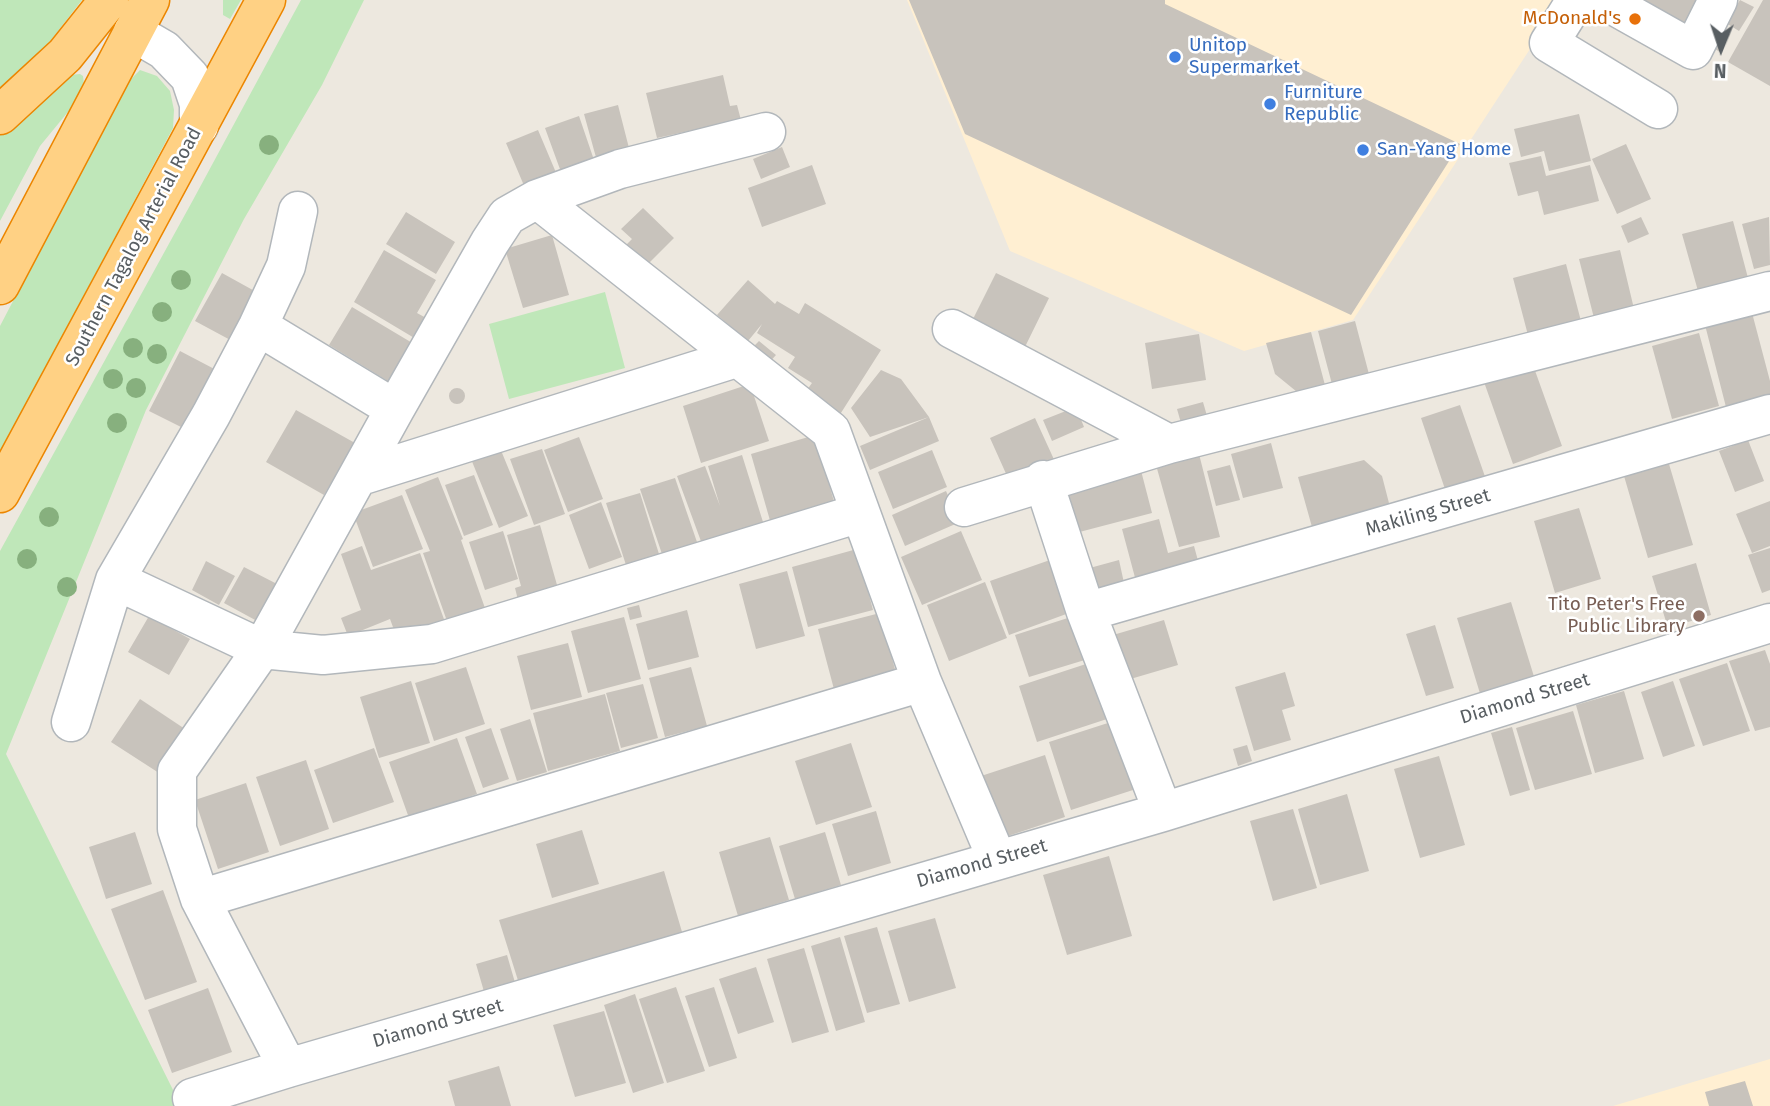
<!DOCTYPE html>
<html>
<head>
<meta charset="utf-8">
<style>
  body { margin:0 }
  #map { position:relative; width:1770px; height:1106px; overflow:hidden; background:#ede8df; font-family:"Fira Sans",sans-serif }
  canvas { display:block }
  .north { position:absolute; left:1686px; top:14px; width:70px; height:70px; -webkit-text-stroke:5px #fff; paint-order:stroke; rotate:182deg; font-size:19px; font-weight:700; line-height:28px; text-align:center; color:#585e62 }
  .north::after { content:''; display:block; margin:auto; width:24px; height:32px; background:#585e62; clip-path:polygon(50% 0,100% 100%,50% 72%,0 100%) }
</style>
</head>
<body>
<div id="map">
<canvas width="1770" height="1106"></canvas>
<div class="north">N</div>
</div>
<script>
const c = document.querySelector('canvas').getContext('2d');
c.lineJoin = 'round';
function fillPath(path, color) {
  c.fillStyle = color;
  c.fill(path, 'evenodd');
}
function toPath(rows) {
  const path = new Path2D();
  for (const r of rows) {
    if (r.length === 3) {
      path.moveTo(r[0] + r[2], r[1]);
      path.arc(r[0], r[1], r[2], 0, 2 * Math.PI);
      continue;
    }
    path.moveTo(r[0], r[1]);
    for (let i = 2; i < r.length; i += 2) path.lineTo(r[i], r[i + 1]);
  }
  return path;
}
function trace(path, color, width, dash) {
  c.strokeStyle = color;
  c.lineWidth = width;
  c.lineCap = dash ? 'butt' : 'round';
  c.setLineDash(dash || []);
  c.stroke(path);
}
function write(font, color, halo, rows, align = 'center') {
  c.font = font + ' "Fira Sans",sans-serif';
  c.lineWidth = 5;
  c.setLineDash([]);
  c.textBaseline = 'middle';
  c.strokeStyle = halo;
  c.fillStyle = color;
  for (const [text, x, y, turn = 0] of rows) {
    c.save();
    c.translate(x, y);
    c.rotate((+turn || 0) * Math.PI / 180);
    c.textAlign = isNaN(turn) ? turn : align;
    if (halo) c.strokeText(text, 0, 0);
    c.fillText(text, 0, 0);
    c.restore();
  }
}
const commercial = toPath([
  [907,0,1562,0,1353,320,1244,351,1010,251],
  [1770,1059,1770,1106,1613,1106]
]);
const green = toPath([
  [0,0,82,0,34,62,0,95],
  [223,0,241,0,230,19,223,15],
  [301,0,364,0,322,85,244,219,146,410,6,754,181,1106,0,1106,0,551,193,200],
  [140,70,157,76,170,91,174,110,173,128,0,453,0,326,127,83],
  [80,74,83,76,84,84,72,107,40,146,0,221,0,134,70,75],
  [605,292,625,368,509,399,489,324]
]);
const building = toPath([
  [909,0,1165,0,1165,4,1460,144,1351,315,965,134],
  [1644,0,1705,0,1687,28],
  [1740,0,1754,7,1739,31,1726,23],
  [1763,0,1770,0,1770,86,1728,62],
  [1712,24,1730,34,1720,52,1701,41],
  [723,75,730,106,737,105,742,124,713,131,712,126,657,138,646,93],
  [618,105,630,152,597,161,584,114],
  [1579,114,1591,161,1549,171,1544,151,1521,157,1514,129],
  [579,116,594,160,561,172,545,128],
  [538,130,557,175,525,188,506,143],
  [1626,144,1651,199,1617,214,1592,159],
  [782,147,790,167,761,179,753,159],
  [1541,156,1546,176,1590,165,1599,201,1544,215,1538,191,1518,196,1509,163],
  [812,165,826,204,762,227,748,188],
  [643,208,674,238,642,270,621,250,632,239,621,229],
  [406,212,455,242,436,274,386,244],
  [1641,217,1649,234,1628,243,1621,226],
  [1769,217,1770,265,1754,269,1742,224],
  [1733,221,1748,278,1698,291,1682,234],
  [552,235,569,295,523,308,505,249],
  [384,250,436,280,417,313,428,319,416,339,354,302],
  [1620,250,1635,313,1595,322,1579,259],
  [1566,264,1582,325,1529,339,1513,278],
  [222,273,260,294,234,342,195,321],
  [996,273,1049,298,1022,353,969,327],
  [748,280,775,304,777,301,799,314,805,303,881,350,839,416,804,394,812,383,788,368,795,357,757,333,762,324,748,341,717,315],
  [352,307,414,344,391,383,329,345],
  [1751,309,1770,381,1770,400,1727,411,1704,321],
  [1355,321,1370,378,1333,388,1318,331],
  [1311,332,1326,389,1302,396,1275,374,1266,343],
  [1699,333,1719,406,1672,419,1652,346],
  [1199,334,1206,380,1152,389,1145,343],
  [759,341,776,355,765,367,748,352],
  [180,351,222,373,191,432,149,411],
  [1533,365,1562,446,1513,464,1484,382],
  [881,370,901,379,929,417,870,437,851,408],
  [750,384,769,441,701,463,683,406],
  [457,396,8],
  [1203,402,1209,423,1183,430,1177,409],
  [1460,405,1489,488,1449,501,1421,418],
  [1076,407,1084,427,1052,441,1043,420],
  [296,410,355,443,324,495,266,462],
  [929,417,939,441,870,470,860,446],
  [1035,418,1057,466,1012,487,990,438],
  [815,435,835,505,771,524,751,454],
  [579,437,603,499,568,512,544,450],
  [1748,440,1764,481,1735,492,1719,451],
  [1271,443,1283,488,1243,498,1231,454],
  [500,448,528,516,499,528,471,459],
  [542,449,565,514,534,525,510,459],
  [932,450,947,487,893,509,878,472],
  [1199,454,1220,537,1179,547,1156,465],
  [742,455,763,522,702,544,677,476,705,466,720,506,708,466],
  [1138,459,1152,513,1068,535,1054,481],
  [1364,460,1382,476,1390,507,1312,527,1298,477],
  [1669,464,1693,545,1648,558,1624,476],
  [1230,465,1240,500,1216,506,1207,471],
  [474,475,493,525,464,536,445,485],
  [438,477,463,539,461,540,486,611,448,624,423,553,430,551,405,490],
  [675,478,698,545,663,557,640,489],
  [946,491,960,522,905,546,892,515],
  [640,493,659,554,626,565,606,503],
  [402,495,423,549,373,567,353,513],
  [1770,501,1770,546,1752,553,1736,514],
  [601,502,622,557,589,569,569,515],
  [1579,508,1601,579,1555,593,1534,521],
  [1159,519,1168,553,1194,546,1200,568,1137,585,1122,529],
  [540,525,559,592,519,604,515,588,521,586,507,535],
  [503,531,518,579,485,590,469,542],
  [961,531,982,580,922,605,901,557],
  [362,546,371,570,420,553,445,622,397,638,390,619,348,636,341,618,361,610,341,554],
  [1770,548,1770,590,1762,593,1748,555],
  [857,549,873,610,808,627,792,567],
  [1050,560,1069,613,1009,635,990,581],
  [1119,560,1124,583,1092,591,1086,569],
  [206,561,235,576,219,605,192,590],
  [1696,563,1711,615,1668,628,1652,576],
  [244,567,277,584,257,621,224,603],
  [787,571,805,636,756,649,739,584],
  [985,582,1007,638,949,661,927,605],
  [1511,602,1536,683,1482,700,1457,618],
  [639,605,642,617,630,620,627,608],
  [687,610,699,657,648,670,636,624],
  [880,613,897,677,835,693,818,629],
  [149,616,190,639,169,675,128,652],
  [1074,616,1088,659,1029,677,1015,635],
  [624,617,641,679,588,693,571,631],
  [1164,620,1178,665,1127,680,1113,635],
  [1435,625,1454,688,1426,696,1406,634],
  [568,643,582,697,531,710,517,656],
  [1765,650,1770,664,1770,727,1755,731,1729,661],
  [1089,663,1107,719,1037,742,1019,686],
  [1727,663,1750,731,1703,746,1679,679],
  [466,667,485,724,434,741,415,683],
  [691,667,707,726,665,737,649,678],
  [1285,672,1295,706,1282,710,1291,740,1254,751,1235,687],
  [411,681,430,743,379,758,360,697],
  [1673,681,1695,746,1663,757,1641,692],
  [643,684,658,738,621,748,606,693],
  [1624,691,1644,759,1595,773,1576,705],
  [605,694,620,751,548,771,533,713],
  [140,699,188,731,159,773,111,742],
  [1573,711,1592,774,1535,790,1516,728],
  [530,719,547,772,517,781,500,729],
  [1111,722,1133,790,1071,810,1049,742],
  [1512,727,1530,790,1510,796,1491,733],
  [491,728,509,779,483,788,465,737],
  [457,738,477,794,409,818,389,762],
  [851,743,872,807,816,825,795,761],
  [1247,745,1252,761,1238,766,1233,749],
  [374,748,394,802,333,823,314,770],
  [1045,755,1065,817,999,839,978,777],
  [1439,756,1465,845,1420,858,1394,769],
  [306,760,329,829,280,846,256,777],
  [246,783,269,852,218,869,195,800],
  [1347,794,1369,871,1320,885,1298,809],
  [1293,809,1317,888,1273,901,1250,821],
  [876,811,891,863,848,876,832,824],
  [582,830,599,884,552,898,536,844],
  [135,832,152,884,106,899,89,847],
  [825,832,841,885,795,899,779,846],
  [770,837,789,900,738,916,719,852],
  [1109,856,1132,936,1067,955,1043,875],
  [664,871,685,942,521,990,499,920],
  [163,890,197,982,145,1000,111,909],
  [935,918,956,988,909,1002,888,931],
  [877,927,900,1004,867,1013,844,936],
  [840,937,865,1022,836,1031,811,946],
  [804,948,829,1032,792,1043,767,959],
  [507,955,516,986,485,995,476,964],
  [756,967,774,1022,738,1034,719,979],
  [676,987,705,1071,667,1083,639,999],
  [714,987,737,1058,709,1067,685,996],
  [208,988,232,1052,172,1073,148,1010],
  [635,994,664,1083,633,1093,604,1005],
  [604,1011,626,1083,575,1097,553,1025],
  [499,1066,511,1106,455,1106,448,1081],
  [1745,1081,1753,1106,1709,1106,1705,1092]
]);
const minor = toPath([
  [1576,0,1549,43,1658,109],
  [1604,0,1693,50,1718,0],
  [133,32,164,50,190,77,199,104,199,126],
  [537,199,831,431,922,682,997,859],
  [258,326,395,409],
  [952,329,1169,444],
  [360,476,736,358],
  [1043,480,1086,612,1163,812],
  [964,507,1169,444,1770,291],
  [115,580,262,649,323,655,432,644,860,513],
  [1086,612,1770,414],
  [71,722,115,580,211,415,258,326,286,266,298,211],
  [200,899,922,682],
  [288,1068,200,899,177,829,177,771,262,649,395,409,490,242,507,216,537,199,620,169,766,132],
  [192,1098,288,1068,1163,812,1770,623]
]);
const highway = toPath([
  [0,115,65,55,109,0],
  [0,285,150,0],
  [0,493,266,0]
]);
const trees = [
  [269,145],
  [181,280],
  [162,312],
  [133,348],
  [157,354],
  [113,379],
  [136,388],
  [117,423],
  [49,517],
  [27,559],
  [67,587]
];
const markers = [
  [1635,19,7,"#e8710a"],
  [1175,57,7,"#3f7fe0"],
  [1270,104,7,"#3f7fe0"],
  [1363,150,7,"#3f7fe0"],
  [1699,616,7,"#8d6e63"]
];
const foodNames = [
  ["McDonald's",1621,19]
];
const shopNames = [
  ["Unitop",1189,46],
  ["Supermarket",1189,68],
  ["Furniture",1284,93],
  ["Republic",1284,115],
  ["San-Yang Home",1377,150]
];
const streetNames = [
  ["Southern Tagalog Arterial Road",134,247,-62],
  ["Makiling Street",1428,513,-16],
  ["Diamond Street",1525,699,-17],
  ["Diamond Street",982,864,-16],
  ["Diamond Street",438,1024,-16]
];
const educationNames = [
  ["Tito Peter's Free",1685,605],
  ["Public Library",1685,627]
];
fillPath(commercial, '#ffefd2');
fillPath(green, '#bfe7b9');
fillPath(building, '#c8c3bc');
trace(minor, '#b2b7bb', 41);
trace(highway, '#ec8600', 41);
trace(minor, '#fff', 38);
trace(highway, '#ffd184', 38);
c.fillStyle = '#87b07e';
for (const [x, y] of trees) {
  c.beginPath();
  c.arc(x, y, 10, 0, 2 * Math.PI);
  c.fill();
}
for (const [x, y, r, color] of markers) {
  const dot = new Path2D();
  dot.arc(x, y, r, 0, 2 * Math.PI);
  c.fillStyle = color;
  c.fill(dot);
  trace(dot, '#fff', 2.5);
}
write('19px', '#c56008', '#fff', foodNames, 'right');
write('19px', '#366cbe', '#fff', shopNames, 'left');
write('19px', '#585e62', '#fff', streetNames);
write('19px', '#785e54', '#fff', educationNames, 'right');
</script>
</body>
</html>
